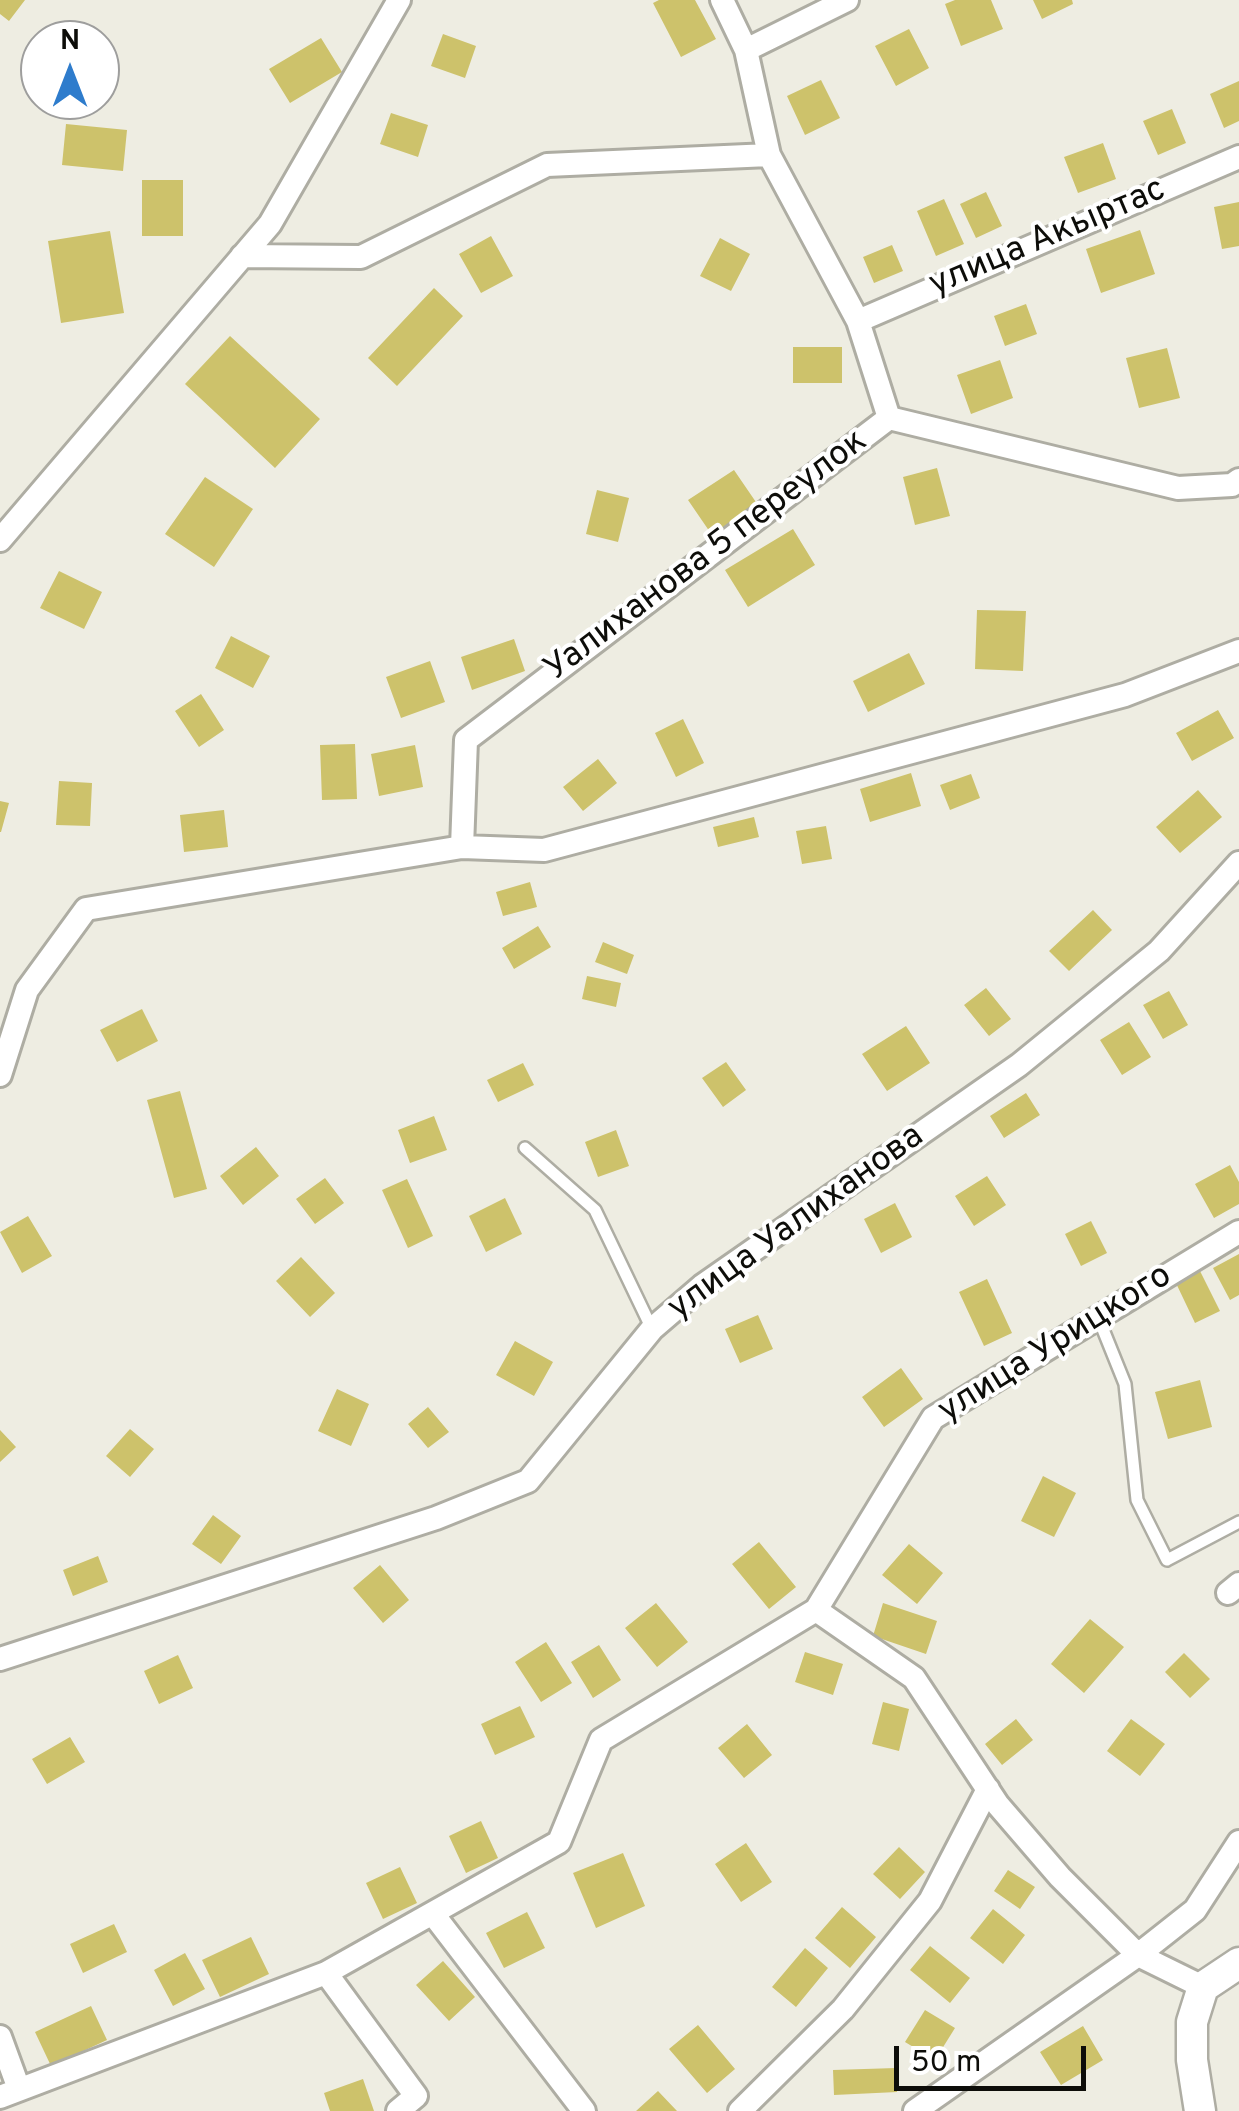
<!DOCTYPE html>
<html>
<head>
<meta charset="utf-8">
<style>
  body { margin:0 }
  #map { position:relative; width:1239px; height:2111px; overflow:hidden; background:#eeede2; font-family:Overpass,sans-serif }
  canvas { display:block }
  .north { position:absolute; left:20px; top:20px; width:100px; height:100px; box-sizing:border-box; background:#fff; border:2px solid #9e9e9d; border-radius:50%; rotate:0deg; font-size:28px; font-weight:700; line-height:40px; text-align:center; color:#0d0d09 }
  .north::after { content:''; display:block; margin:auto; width:35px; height:45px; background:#2e7ccc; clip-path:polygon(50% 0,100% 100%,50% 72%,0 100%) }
  .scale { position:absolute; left:894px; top:2046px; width:192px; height:45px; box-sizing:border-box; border:5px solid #0d0d09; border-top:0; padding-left:12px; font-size:30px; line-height:35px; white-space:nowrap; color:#0d0d09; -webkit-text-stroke:8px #fff; paint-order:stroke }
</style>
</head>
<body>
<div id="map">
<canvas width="1239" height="2111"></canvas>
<div class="north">N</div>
<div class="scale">50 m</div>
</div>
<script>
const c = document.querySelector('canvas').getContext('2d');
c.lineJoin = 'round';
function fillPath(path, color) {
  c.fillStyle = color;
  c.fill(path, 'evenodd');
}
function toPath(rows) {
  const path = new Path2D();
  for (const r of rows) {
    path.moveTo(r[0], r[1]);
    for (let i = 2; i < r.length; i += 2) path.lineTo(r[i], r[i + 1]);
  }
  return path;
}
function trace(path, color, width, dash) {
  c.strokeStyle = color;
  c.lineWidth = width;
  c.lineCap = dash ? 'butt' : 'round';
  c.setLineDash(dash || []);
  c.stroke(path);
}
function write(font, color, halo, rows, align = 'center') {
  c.font = font + ' Overpass,sans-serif';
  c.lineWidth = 8;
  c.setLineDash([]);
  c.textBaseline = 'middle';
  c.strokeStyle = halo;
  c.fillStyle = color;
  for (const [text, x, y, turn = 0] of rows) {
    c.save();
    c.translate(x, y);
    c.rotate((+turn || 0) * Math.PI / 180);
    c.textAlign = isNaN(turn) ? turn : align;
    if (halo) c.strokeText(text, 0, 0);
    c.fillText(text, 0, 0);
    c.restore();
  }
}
const building = toPath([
  [0,0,25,0,9,21,0,14],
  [659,0,695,0,716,39,681,57,653,3],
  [955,0,991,0,1003,29,961,46,945,4],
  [1033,0,1072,0,1073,4,1042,19],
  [909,29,929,68,896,86,875,46],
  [443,34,476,46,465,78,431,66],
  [321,38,342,72,290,103,269,69],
  [821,80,840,118,805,135,787,96],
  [1239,81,1239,121,1224,128,1210,94],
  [1172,109,1186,143,1158,155,1143,121],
  [391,113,428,125,418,157,380,144],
  [66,124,127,130,123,171,62,165],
  [1103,143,1116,179,1078,193,1064,157],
  [142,180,183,180,183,236,142,236],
  [986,192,1002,226,976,238,960,204],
  [944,199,964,244,936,256,917,211],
  [1239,202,1239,246,1222,249,1214,207],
  [1140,230,1155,274,1101,293,1086,249],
  [110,231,124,313,61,323,48,241],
  [491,236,513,276,481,293,459,254],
  [720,238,750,254,731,291,700,276],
  [892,245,903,271,874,283,863,257],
  [434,288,463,316,397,386,368,358],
  [1026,304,1037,334,1005,346,994,316],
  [230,336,320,419,275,468,185,384],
  [793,347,842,347,842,383,793,383],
  [1167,348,1180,398,1139,408,1126,358],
  [1000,360,1013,398,971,414,957,375],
  [937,468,950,516,915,525,903,477],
  [734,470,760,508,714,538,688,500],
  [205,477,253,509,214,567,165,534],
  [597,490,629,498,618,542,586,534],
  [793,529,815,565,748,607,725,570],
  [59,571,102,592,84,629,40,608],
  [977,610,1026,611,1023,671,975,669],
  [231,636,270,656,253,688,215,668],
  [514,639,525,671,472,690,461,657],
  [909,653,925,684,868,712,853,681],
  [430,661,445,702,401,718,386,677],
  [201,694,224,730,199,747,175,711],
  [1218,710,1234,738,1192,761,1176,733],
  [683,719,704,763,676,777,655,733],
  [355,744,357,799,322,800,320,745],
  [415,745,423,787,379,796,371,754],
  [598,759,617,783,583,811,563,787],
  [911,773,921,806,870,822,860,789],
  [971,774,980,798,950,810,940,785],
  [59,781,92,783,90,826,56,825],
  [1198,790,1222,817,1180,853,1156,827],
  [0,801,9,803,1,832,0,832],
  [224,810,228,847,184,852,180,815],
  [754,817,759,837,718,847,713,827],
  [826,826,832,859,802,864,796,831],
  [530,882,537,907,503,916,496,892],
  [1093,910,1112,930,1069,971,1049,951],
  [538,926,551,947,514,969,502,948],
  [603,942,634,955,627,974,595,962],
  [587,976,621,983,616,1007,582,999],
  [986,988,1011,1019,989,1036,964,1005],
  [1169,991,1188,1025,1163,1039,1143,1005],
  [142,1009,158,1041,117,1062,100,1030],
  [1129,1022,1151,1057,1122,1075,1100,1040],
  [906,1026,930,1063,887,1091,862,1054],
  [726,1062,746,1090,723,1107,702,1078],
  [523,1063,534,1085,498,1102,487,1080],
  [180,1091,207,1189,174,1198,147,1100],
  [1026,1093,1040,1115,1004,1138,990,1116],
  [434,1116,447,1150,410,1163,398,1130],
  [616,1130,629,1166,598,1177,585,1142],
  [256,1147,279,1176,243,1205,220,1176],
  [1230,1165,1239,1182,1239,1204,1214,1218,1195,1184],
  [987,1176,1006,1205,974,1226,955,1196],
  [325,1178,344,1203,315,1224,296,1199],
  [407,1179,433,1236,408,1248,382,1190],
  [505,1198,522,1234,486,1252,469,1216],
  [895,1203,912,1237,881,1253,864,1219],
  [28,1216,52,1256,22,1273,0,1232],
  [1091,1221,1107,1253,1081,1266,1065,1234],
  [1239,1254,1239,1295,1230,1300,1213,1268],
  [301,1257,335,1293,310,1317,276,1281],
  [1198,1267,1220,1311,1195,1323,1174,1279],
  [987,1279,1012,1333,984,1346,959,1292],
  [758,1315,773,1349,740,1363,725,1329],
  [515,1341,553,1362,534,1396,496,1375],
  [901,1368,923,1399,884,1427,862,1397],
  [1200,1380,1212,1427,1168,1439,1155,1392],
  [337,1389,369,1404,351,1446,318,1431],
  [428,1407,449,1432,428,1448,408,1424],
  [130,1429,154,1449,130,1477,106,1456],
  [0,1430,16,1447,0,1462],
  [1043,1476,1076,1493,1054,1537,1021,1521],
  [213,1515,241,1536,221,1564,192,1544],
  [759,1542,796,1587,769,1609,732,1564],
  [909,1544,943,1573,917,1604,882,1575],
  [98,1556,108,1582,73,1596,63,1570],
  [380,1565,409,1600,383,1623,353,1588],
  [656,1603,688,1642,657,1667,625,1628],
  [883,1603,937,1621,926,1654,873,1636],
  [1090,1619,1124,1647,1084,1693,1051,1664],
  [546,1642,572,1683,541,1702,515,1662],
  [599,1645,621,1680,593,1698,571,1662],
  [805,1652,843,1664,833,1695,795,1682],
  [1184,1653,1210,1679,1190,1698,1165,1672],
  [178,1655,193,1688,159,1704,144,1671],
  [883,1702,909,1709,899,1751,872,1744],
  [520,1706,535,1737,495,1755,481,1724],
  [1016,1719,1033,1740,1002,1765,985,1744],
  [1131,1719,1165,1744,1140,1776,1107,1751],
  [747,1724,772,1755,744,1778,718,1748],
  [70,1737,85,1762,47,1784,32,1759],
  [481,1821,498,1858,466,1873,449,1836],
  [746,1843,772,1882,741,1902,715,1864],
  [899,1847,925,1872,900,1899,873,1874],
  [623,1853,645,1906,596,1928,573,1873],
  [400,1867,417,1903,383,1919,366,1883],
  [1008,1870,1035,1887,1020,1909,994,1891],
  [842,1907,876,1937,850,1968,815,1938],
  [993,1909,1025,1935,1003,1964,970,1938],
  [527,1912,545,1948,504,1968,486,1933],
  [114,1924,127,1952,83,1973,70,1944],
  [251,1937,269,1974,220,1997,202,1960],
  [930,1946,970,1978,950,2003,910,1970],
  [805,1948,828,1968,796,2007,772,1987],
  [185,1953,205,1989,173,2006,154,1970],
  [443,1961,475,1997,449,2021,416,1985],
  [91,2006,107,2040,51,2066,35,2032],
  [925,2010,955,2028,935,2060,905,2042],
  [698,2025,735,2069,707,2093,669,2049],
  [1083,2026,1103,2060,1061,2085,1040,2052],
  [896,2068,897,2092,834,2095,833,2070],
  [363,2079,374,2111,330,2111,324,2093],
  [658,2091,677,2111,636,2111]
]);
const service = toPath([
  [525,1148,595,1210,652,1329],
  [1098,1317,1125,1384,1137,1500,1167,1560,1239,1522]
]);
const minor = toPath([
  [722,0,746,50,769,155],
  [746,50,847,0],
  [242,256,361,257,547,165,769,155,858,321,889,418],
  [858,321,1239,157],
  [0,540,270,224,399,0],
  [462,847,466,740,889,418,1178,488,1232,485,1239,480],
  [0,1075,27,990,86,909,462,847,544,850,1125,695,1239,651],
  [1228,1593,1239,1584],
  [816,1610,914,1678,998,1805,1060,1877,1138,1955,1203,1987],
  [0,1659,436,1518,528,1481,652,1329,702,1286,1019,1065,1159,951,1239,863],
  [433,1914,584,2111],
  [326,1973,416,2096,398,2111],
  [0,2037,19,2089],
  [0,2097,326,1973,559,1842,601,1740,816,1610,933,1418,1239,1232],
  [740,2111,843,2009,930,1901,988,1789],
  [915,2111,1138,1955,1195,1910,1239,1842]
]);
const tertiary = toPath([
  [1200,2111,1192,2060,1192,2022,1203,1987,1239,1963]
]);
const streetNames = [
  ["улица Акыртас",1048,239,-23],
  ["Уалиханова 5 переулок",707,557,-37],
  ["улица Уалиханова",797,1224,-36],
  ["улица Урицкого",1056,1345,-32]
];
fillPath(building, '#cdc26b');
trace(service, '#aeada3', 16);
trace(minor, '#aeada3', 28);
trace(tertiary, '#aeada3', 35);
trace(service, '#fff', 11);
trace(minor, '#fff', 22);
trace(tertiary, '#fff', 30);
write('35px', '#0d0d09', '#fff', streetNames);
</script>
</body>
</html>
